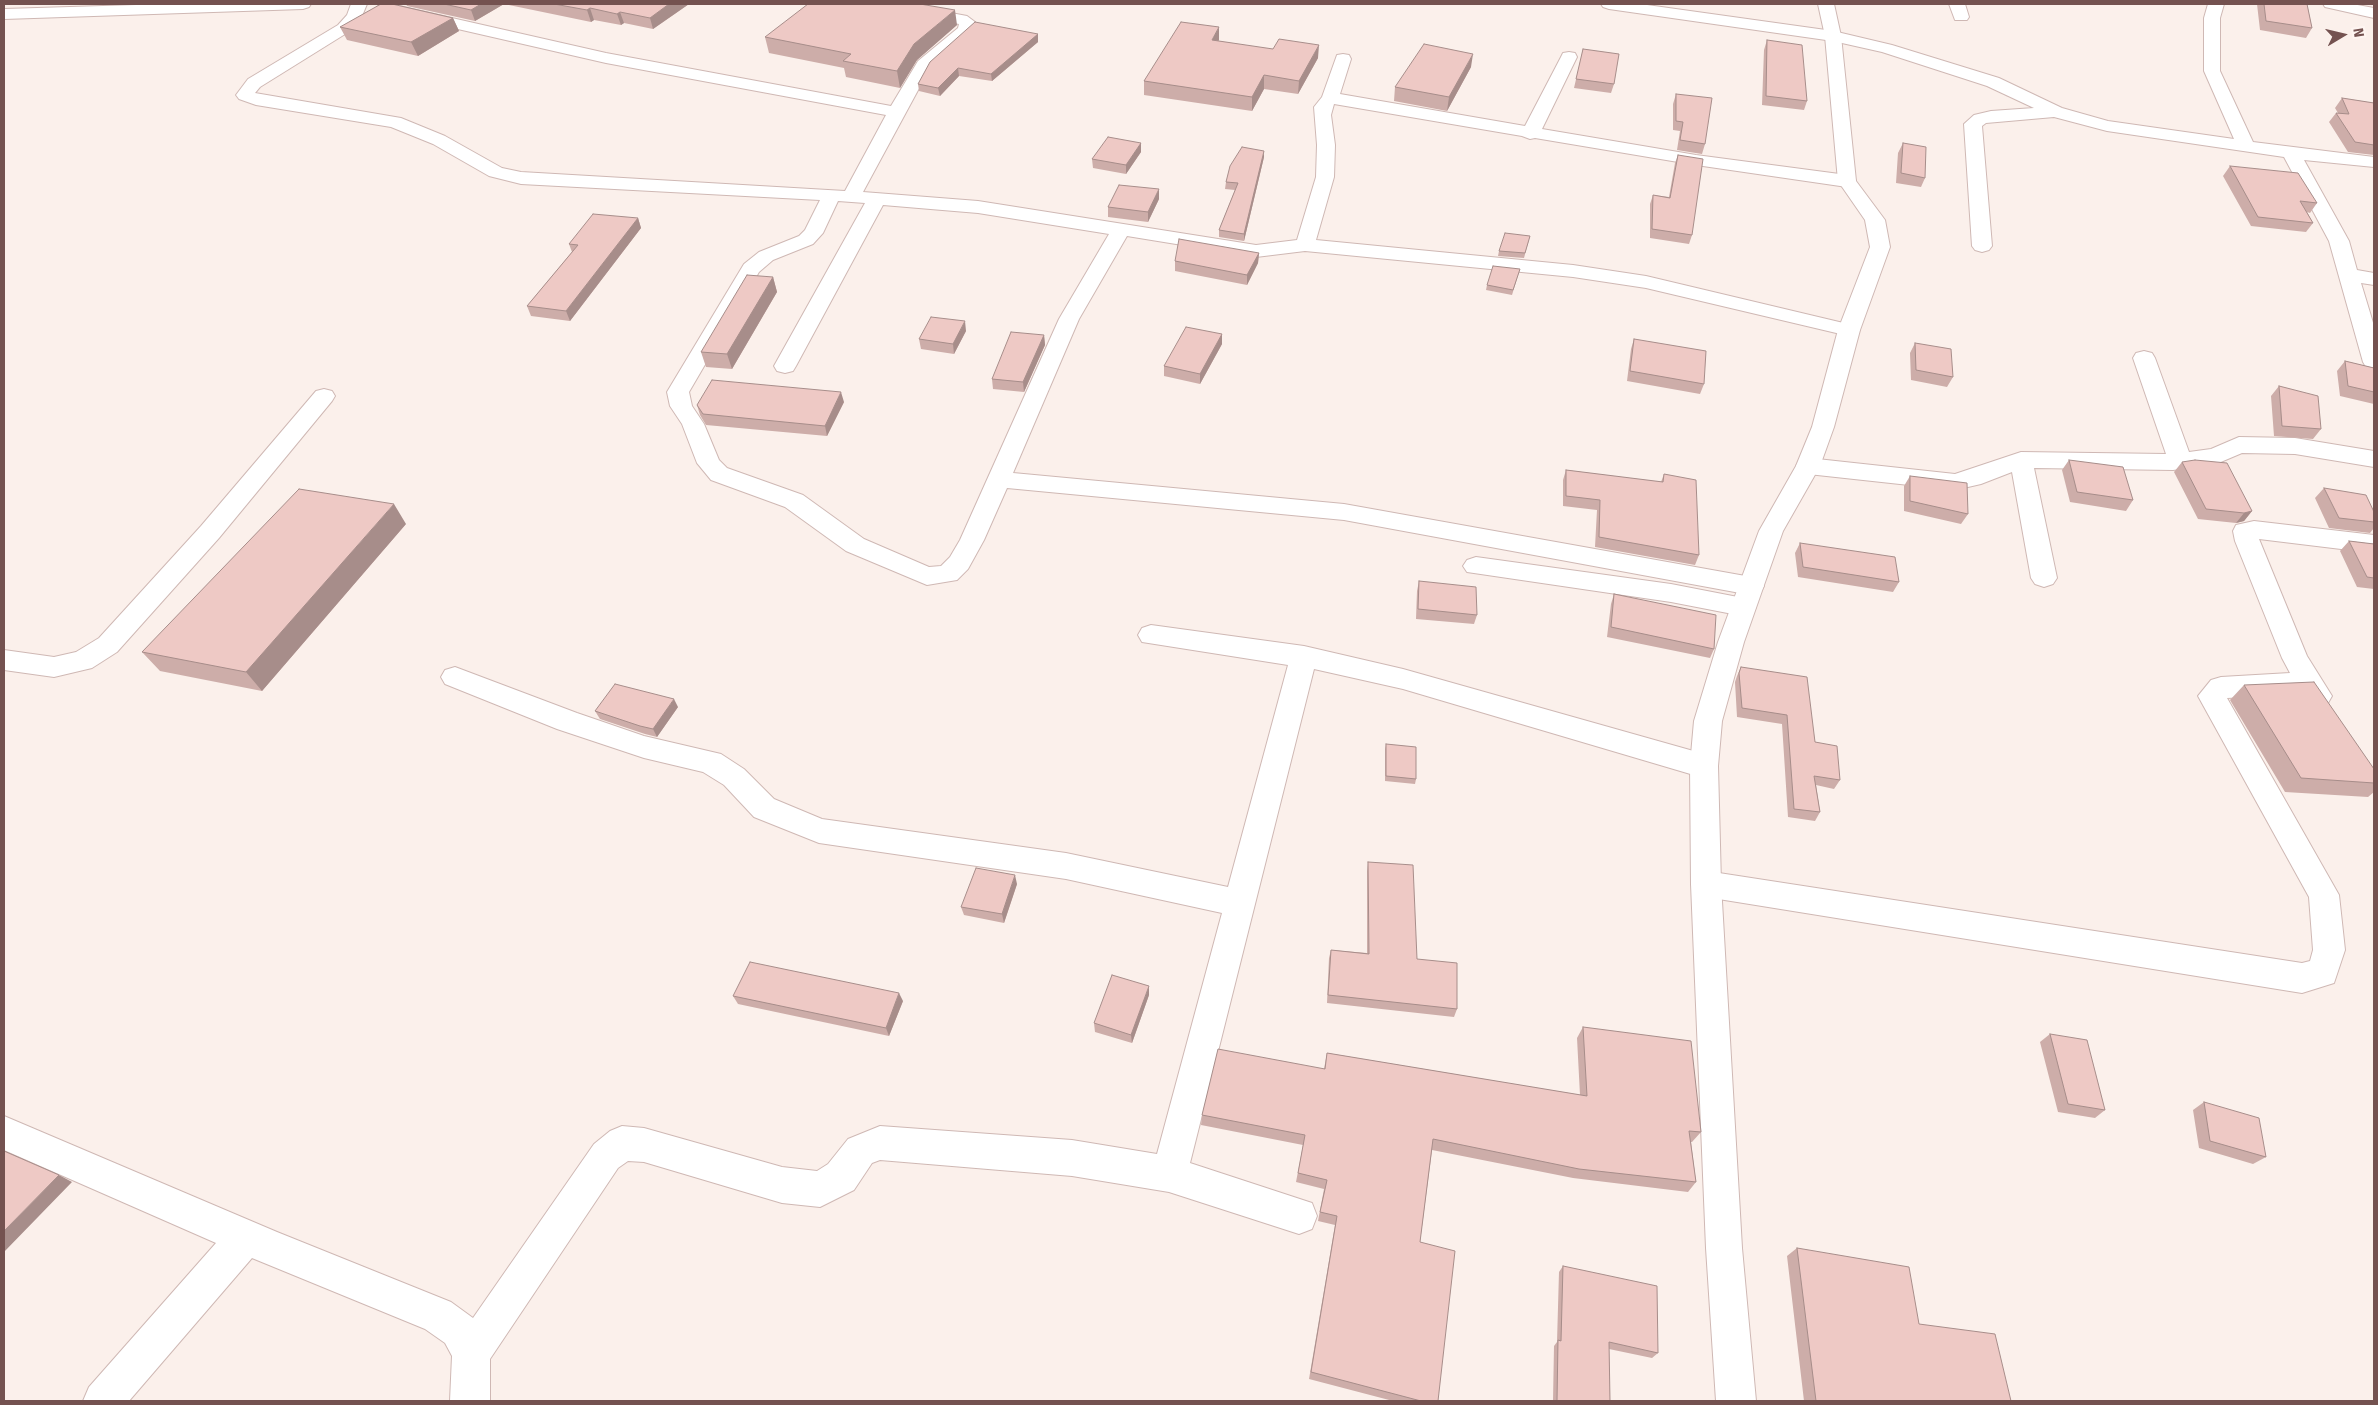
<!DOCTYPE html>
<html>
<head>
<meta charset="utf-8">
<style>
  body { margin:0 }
  #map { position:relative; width:2378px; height:1405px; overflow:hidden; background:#fbf0eb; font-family:"Fira Sans",sans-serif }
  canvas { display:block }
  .frame { position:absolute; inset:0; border:5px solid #745250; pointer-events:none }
  .north { position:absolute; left:2318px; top:10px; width:50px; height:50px; -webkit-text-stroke:4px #fef5f1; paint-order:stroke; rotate:81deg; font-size:14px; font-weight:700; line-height:20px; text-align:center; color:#745250 }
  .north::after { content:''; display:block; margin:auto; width:18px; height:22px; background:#745250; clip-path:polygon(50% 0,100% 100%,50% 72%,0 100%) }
</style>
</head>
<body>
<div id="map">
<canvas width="2378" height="1405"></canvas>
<div class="frame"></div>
<div class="north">N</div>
</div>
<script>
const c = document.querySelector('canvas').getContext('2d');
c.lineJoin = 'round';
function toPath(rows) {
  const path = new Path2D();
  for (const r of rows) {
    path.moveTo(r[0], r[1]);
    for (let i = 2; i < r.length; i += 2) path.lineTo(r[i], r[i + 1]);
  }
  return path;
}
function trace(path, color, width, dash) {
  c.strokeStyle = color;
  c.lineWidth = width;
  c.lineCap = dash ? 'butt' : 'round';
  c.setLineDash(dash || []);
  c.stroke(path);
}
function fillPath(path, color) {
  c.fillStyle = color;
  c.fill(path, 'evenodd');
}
const minor = toPath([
  [351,4,367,4,362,16,350,31,260,87,255,93,401,118,445,136,502,168,521,172,845,191,886,115,606,63,388,13,377,4,395,4,399,6,606,53,891,106,918,61,958,28,959,24,878,9,872,7,870,4,903,4,967,16,975,22,974,30,930,68,863,192,978,201,1256,245,1297,240,1316,177,1317,145,1314,107,1322,97,1337,55,1343,54,1349,55,1351,59,1340,94,1525,126,1561,57,1563,53,1569,52,1575,53,1577,57,1542,129,1696,155,1847,175,1854,177,1856,181,1854,185,1847,187,1696,165,1535,138,1530,139,1522,136,1334,104,1331,115,1335,145,1334,177,1316,240,1573,265,1646,276,1856,326,1860,330,1856,334,1849,336,1646,288,1573,277,1305,251,1256,257,1127,236,1079,319,1013,473,1344,504,1751,577,1760,579,1764,586,1760,593,1751,595,1344,520,1007,488,984,540,968,569,957,580,927,585,846,551,785,507,711,480,697,463,682,424,670,406,667,392,744,264,759,252,799,236,805,230,820,200,521,184,489,176,433,144,391,127,256,105,239,99,236,95,248,79,338,25,347,15,351,4],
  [838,201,865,203,774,366,777,371,785,373,793,371,796,366,883,205,978,213,1109,234,1059,319,960,540,950,557,941,566,929,567,864,539,803,495,727,468,719,460,704,424,692,406,689,392,759,272,773,260,813,244,823,233,838,201],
  [1601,4,1640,4,1833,31,1892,45,1999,78,2062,108,2108,121,2234,139,2204,71,2204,18,2208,4,2224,4,2220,18,2220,71,2253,142,2374,157,2374,167,2304,160,2349,241,2357,270,2374,273,2374,285,2361,283,2374,326,2374,369,2366,367,2363,362,2329,241,2284,157,2107,131,2054,117,1986,123,1982,126,1992,246,1989,250,1982,252,1975,250,1972,246,1964,124,1974,115,1991,111,2034,108,1987,86,1882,52,1833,41,1609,9,1603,7,1601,4],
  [1949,4,1965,4,1969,17,1967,20,1955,20,1949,4],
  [2323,4,2352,4,2374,8,2374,18,2325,7,2323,4],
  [2144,351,2152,353,2155,358,2189,452,2211,449,2239,437,2295,438,2374,451,2374,467,2295,454,2242,453,2216,464,2173,470,2034,468,2057,578,2053,584,2044,587,2035,584,2031,578,2012,472,1981,484,1955,490,1808,474,1800,472,1796,466,1800,460,1808,458,1955,474,2021,452,2166,454,2133,358,2136,353,2144,351],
  [324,389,332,391,335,396,332,401,219,538,117,652,92,668,54,677,4,670,4,650,54,657,76,652,99,638,201,526,316,391,324,389],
  [2254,521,2374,535,2374,553,2259,539,2307,656,2332,696,2328,703,2318,707,2308,703,2303,694,2227,698,2339,895,2345,950,2334,983,2302,993,1706,897,1695,893,1691,884,1695,875,1706,871,2302,963,2310,961,2313,950,2309,897,2198,696,2211,680,2221,677,2290,673,2282,658,2235,541,2233,531,2236,525,2254,521],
  [1476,557,1671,584,1743,598,1752,600,1756,607,1752,614,1743,616,1671,602,1467,572,1463,566,1467,560,1476,557],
  [1151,625,1304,646,1403,669,1704,754,1714,758,1718,766,1714,774,1704,778,1403,689,1314,669,1190,1163,1312,1203,1317,1216,1312,1229,1299,1234,1169,1192,1072,1176,880,1160,872,1163,854,1190,820,1207,782,1203,644,1162,628,1161,618,1168,490,1359,490,1401,450,1401,452,1356,445,1343,425,1329,252,1258,129,1401,83,1401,89,1387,216,1243,4,1150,4,1116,277,1232,451,1302,473,1318,594,1144,610,1131,622,1126,644,1128,782,1167,817,1171,828,1164,848,1139,880,1126,1072,1140,1157,1154,1222,913,1066,879,819,843,754,817,724,785,703,772,644,758,557,729,445,684,441,677,445,670,455,667,577,713,644,736,721,754,744,769,774,799,822,819,1066,853,1228,887,1288,665,1142,642,1138,635,1142,628,1151,625]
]);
const tertiary = toPath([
  [169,4,311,4,309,7,303,9,4,19,4,9,169,4],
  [1818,4,1834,4,1841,36,1856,181,1885,220,1890,247,1860,330,1834,427,1820,466,1783,531,1744,642,1722,721,1718,766,1721,884,1742,1248,1756,1401,1716,1401,1706,1248,1691,884,1690,766,1694,721,1718,642,1759,531,1796,466,1812,427,1838,330,1870,247,1865,220,1838,181,1825,36,1818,4]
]);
const wall = toPath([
  [406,4,689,4,653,29,624,23,621,25,594,20,591,22,504,4,475,21,407,6],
  [2257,4,2307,4,2312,28,2306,38,2260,30],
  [453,18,459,31,418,56,347,40,340,27],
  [957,25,917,60,900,88,846,77,844,68,769,53,765,37],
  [1038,34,1038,42,992,81,959,76,940,96,919,91,918,84],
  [1219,40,1218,41,1318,58,1298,94,1264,89,1252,111,1144,95,1144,81],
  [1767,40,1807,101,1804,110,1762,105,1764,50],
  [1583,49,1614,84,1611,93,1574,88],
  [1471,67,1447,111,1394,101,1395,87],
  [1676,94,1705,144,1702,154,1677,150,1680,131,1673,130,1673,104],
  [2342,98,2374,103,2374,155,2348,152,2329,122,2336,113,2338,113,2335,108],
  [1141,143,1141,152,1126,174,1093,168,1092,159],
  [1903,143,1925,178,1921,187,1896,183,1898,153],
  [1678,155,1692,235,1689,244,1650,238,1650,204,1653,195,1669,197,1675,163],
  [1264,157,1244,241,1219,237,1219,230,1235,190,1225,189,1226,182],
  [2230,166,2317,203,2310,213,2307,212,2313,223,2306,232,2251,226,2223,176],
  [1159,199,1148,222,1108,217,1108,207],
  [638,218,641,228,570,321,531,316,527,306,572,252,569,244],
  [1530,236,1524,258,1498,256,1499,251],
  [1259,253,1258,263,1247,285,1175,271,1175,261],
  [1520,269,1512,295,1486,290,1487,285],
  [773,277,777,292,732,369,706,367,701,352],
  [966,331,954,354,921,349,919,339],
  [1222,334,1222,344,1200,384,1164,376,1164,366],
  [1044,335,1045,345,1024,392,993,389,992,379],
  [1634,339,1704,384,1700,394,1627,381,1631,349],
  [1915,343,1953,377,1947,387,1911,380,1910,353],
  [2345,361,2374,368,2374,404,2340,396,2337,371],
  [2279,386,2321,429,2313,439,2274,436,2271,396],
  [844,402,827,436,706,425,700,415,697,405],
  [2069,460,2133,500,2126,511,2070,502,2062,470],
  [2182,462,2252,511,2244,521,2236,523,2198,519,2174,472],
  [1566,470,1661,482,1664,474,1699,555,1695,565,1595,547,1597,510,1563,506,1563,480],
  [1910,476,1968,514,1961,524,1904,511,1904,486],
  [2324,488,2374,512,2374,528,2370,533,2329,528,2315,498],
  [406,524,262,691,160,671,142,652],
  [2349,541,2374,544,2374,589,2357,587,2340,551],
  [1800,543,1899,582,1893,592,1798,577,1795,553],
  [1419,581,1477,615,1474,624,1416,619,1417,591],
  [1614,594,1714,649,1710,658,1607,637,1611,604],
  [1741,667,1815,742,1840,780,1834,789,1816,785,1820,812,1815,821,1788,817,1782,724,1737,717,1735,682,1737,676],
  [2244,685,2374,769,2374,792,2368,797,2285,792,2230,700],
  [678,707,657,737,645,734,600,719,595,711],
  [1386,744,1416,779,1415,784,1385,781,1385,749],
  [1368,862,1417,959,1457,1009,1454,1017,1327,1003,1329,958,1331,950,1367,953,1367,871],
  [1017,884,1004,923,964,915,961,907],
  [1149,995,1132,1043,1095,1032,1094,1023],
  [733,996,903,1001,889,1036,738,1004],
  [1583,1027,1701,1132,1692,1142,1691,1142,1696,1182,1688,1192,1573,1178,1432,1150,1420,1242,1438,1401,1393,1401,1309,1379,1335,1225,1318,1221,1324,1189,1296,1182,1303,1145,1201,1125,1202,1115,1324,1069,1327,1053,1580,1095,1577,1038],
  [2050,1034,2105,1110,2095,1118,2058,1112,2040,1042],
  [2204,1102,2266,1157,2253,1164,2199,1148,2193,1110],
  [1797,1248,2011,1401,1804,1401,1787,1256],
  [1563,1266,1658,1353,1652,1358,1609,1349,1610,1401,1553,1401,1554,1346,1557,1342,1559,1272]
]);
const shadedWall = toPath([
  [481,4,504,4,475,21,471,10],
  [669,4,689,4,653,29,650,18],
  [590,8,594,20,591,22,587,10],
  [955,10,957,25,917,60,900,88,897,71,914,44],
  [620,12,624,23,621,25,617,14],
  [453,18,459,31,418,56,411,42],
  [1219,27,1219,40,1211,53,1212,40],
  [1038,34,1038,42,992,81,991,74],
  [1319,45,1318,58,1298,94,1299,81],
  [1473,54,1471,67,1447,111,1449,97],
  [958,68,959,76,940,96,938,88],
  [1264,75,1264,89,1252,111,1252,97],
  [1141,143,1141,152,1126,174,1126,165],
  [1264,151,1264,157,1244,241,1244,234],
  [1159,189,1159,199,1148,222,1148,212],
  [638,218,641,228,570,321,566,311],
  [1259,253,1258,263,1247,285,1247,275],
  [773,277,777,292,732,369,727,354],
  [965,321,966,331,954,354,953,344],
  [1222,334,1222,344,1200,384,1200,374],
  [1044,335,1045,345,1024,392,1023,382],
  [841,392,844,402,827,436,825,426],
  [394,504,406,524,262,691,246,672],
  [2252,511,2244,521,2236,523,2244,513],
  [674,699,678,707,657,737,653,729],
  [1015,875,1017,884,1004,923,1002,914],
  [1149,986,1149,995,1132,1043,1131,1035],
  [899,993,903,1001,889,1036,886,1028],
  [59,1175,72,1182,4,1252,4,1231]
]);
const building = toPath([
  [381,4,392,4,453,18,411,42,340,27,381,4],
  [444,4,481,4,471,10,444,4],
  [554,4,669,4,650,18,620,12,617,14,590,8,587,10,554,4],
  [808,4,920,4,955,10,914,44,897,71,843,61,851,54,765,37,808,4],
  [2264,4,2307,4,2312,28,2266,21,2264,4],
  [975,22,1038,34,991,74,958,68,938,88,918,84,930,62,975,22],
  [1181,22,1219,27,1212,40,1273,49,1279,39,1319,45,1299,81,1264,75,1252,97,1144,81,1181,22],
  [1767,40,1802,45,1807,101,1766,96,1767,40],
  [1424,44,1473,54,1449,97,1395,87,1424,44],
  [1583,49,1619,54,1614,84,1576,79,1583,49],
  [1676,94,1712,98,1705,144,1680,140,1683,122,1676,121,1676,94],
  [2342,98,2374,103,2374,145,2355,142,2336,113,2349,114,2342,98],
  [1108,137,1141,143,1126,165,1092,159,1108,137],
  [1903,143,1926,147,1925,178,1901,173,1903,143],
  [1242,147,1264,151,1244,234,1219,230,1238,183,1226,182,1230,166,1242,147],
  [1678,155,1703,159,1692,235,1652,229,1653,195,1670,198,1678,155],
  [2230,166,2298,173,2317,203,2300,201,2313,223,2258,217,2230,166],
  [1119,185,1159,189,1148,212,1108,207,1119,185],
  [593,214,638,218,566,311,527,306,578,245,569,244,593,214],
  [1505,233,1530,236,1525,253,1499,251,1505,233],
  [1179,239,1259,253,1247,275,1175,261,1179,239],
  [1493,266,1520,269,1513,290,1487,285,1493,266],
  [747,275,773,277,727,354,701,352,747,275],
  [931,317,965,321,953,344,919,339,931,317],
  [1186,327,1222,334,1200,374,1164,366,1186,327],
  [1011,332,1044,335,1023,382,992,379,1011,332],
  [1634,339,1706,351,1704,384,1630,371,1634,339],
  [1915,343,1951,349,1953,377,1916,370,1915,343],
  [2345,361,2374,368,2374,392,2348,386,2345,361],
  [712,380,841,392,825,426,703,414,697,405,712,380],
  [2279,386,2318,396,2321,429,2282,426,2279,386],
  [2069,460,2123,467,2133,500,2077,492,2069,460],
  [2195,460,2227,463,2252,511,2244,513,2206,509,2182,462,2195,460],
  [1566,470,1663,482,1664,474,1696,480,1699,555,1599,537,1600,500,1566,496,1566,470],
  [1910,476,1967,483,1968,514,1910,501,1910,476],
  [2324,488,2366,495,2374,512,2374,522,2339,518,2324,488],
  [299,489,394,504,246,672,142,652,299,489],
  [2349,541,2374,544,2374,578,2367,577,2349,541],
  [1800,543,1895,557,1899,582,1803,567,1800,543],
  [1419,581,1476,587,1477,615,1418,609,1419,581],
  [1614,594,1716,615,1714,649,1611,627,1614,594],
  [1741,667,1807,677,1815,742,1837,746,1840,780,1814,776,1820,812,1794,809,1787,715,1742,708,1739,673,1741,667],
  [2314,682,2374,769,2374,783,2301,778,2244,685,2314,682],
  [615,684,674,699,653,729,640,726,595,711,615,684],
  [1386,744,1416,747,1416,779,1386,776,1386,744],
  [1368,862,1413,865,1417,959,1457,963,1457,1009,1328,995,1331,950,1369,954,1368,862],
  [976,868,1015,875,1002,914,961,907,976,868],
  [750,962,899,993,886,1028,733,996,750,962],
  [1112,975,1149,986,1131,1035,1094,1023,1112,975],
  [1583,1027,1691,1041,1701,1132,1689,1131,1696,1182,1579,1169,1433,1139,1420,1242,1455,1251,1438,1401,1421,1401,1311,1372,1337,1216,1320,1212,1327,1180,1298,1173,1305,1135,1202,1115,1218,1049,1325,1069,1327,1053,1587,1096,1583,1027],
  [2050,1034,2087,1040,2105,1110,2068,1104,2050,1034],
  [2204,1102,2259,1118,2266,1157,2210,1141,2204,1102],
  [4,1151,59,1175,4,1231,4,1151],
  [1797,1248,1909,1267,1919,1324,1995,1334,2011,1401,1816,1401,1797,1248],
  [1563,1266,1657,1286,1658,1353,1609,1342,1610,1401,1557,1401,1558,1340,1561,1341,1563,1266]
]);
trace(minor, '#cfb8b4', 2);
trace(tertiary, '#cfb8b4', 2);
fillPath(minor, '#fff');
fillPath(tertiary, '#fff');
fillPath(wall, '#cdada9');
fillPath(shadedWall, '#a78d8a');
fillPath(building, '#eec9c5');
trace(building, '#a78d8a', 1);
</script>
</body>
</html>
